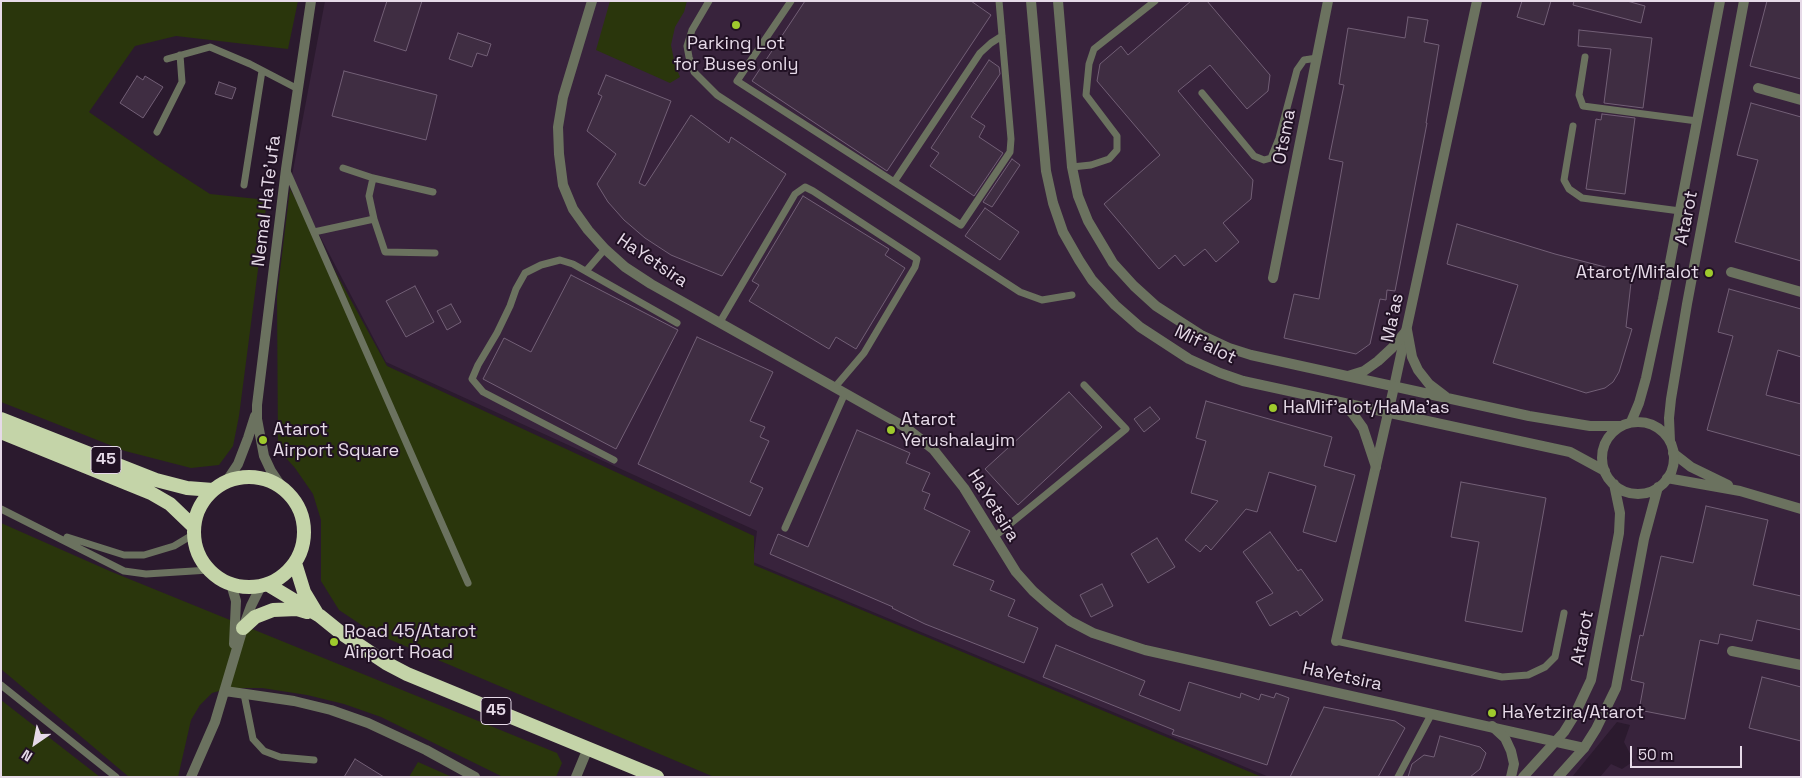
<!DOCTYPE html>
<html>
<head>
<meta charset="utf-8">
<style>
  body { margin:0 }
  #map { position:relative; width:1802px; height:778px; overflow:hidden; background:#2b1a2e; font-family:"Space Grotesk",sans-serif }
  canvas { display:block }
  .frame { position:absolute; inset:0; border:2px solid #e6dae8; pointer-events:none }
  .north { position:absolute; left:10px; top:718px; width:50px; height:50px; -webkit-text-stroke:4px #211124; paint-order:stroke; rotate:213deg; font-size:14px; font-weight:700; line-height:20px; text-align:center; color:#e6dae8 }
  .north::after { content:''; display:block; margin:auto; width:18px; height:22px; background:#e6dae8; clip-path:polygon(50% 0,100% 100%,50% 72%,0 100%) }
  .scale { position:absolute; left:1630px; top:746px; width:112px; height:22px; box-sizing:border-box; border:2px solid #e6dae8; border-top:0; padding-left:6px; font-size:15px; line-height:18px; white-space:nowrap; color:#e6dae8; -webkit-text-stroke:4px #211124; paint-order:stroke }
</style>
</head>
<body>
<div id="map">
<canvas width="1802" height="778"></canvas>
<div class="frame"></div>
<div class="north">N</div>
<div class="scale">50 m</div>
</div>
<script>
const c = document.querySelector('canvas').getContext('2d');
c.lineJoin = 'round';
function fillPath(path, color) {
  c.fillStyle = color;
  c.fill(path, 'evenodd');
}
function toPath(rows) {
  const path = new Path2D();
  for (const r of rows) {
    if (r.length === 3) {
      path.moveTo(r[0] + r[2], r[1]);
      path.arc(r[0], r[1], r[2], 0, 2 * Math.PI);
      continue;
    }
    path.moveTo(r[0], r[1]);
    for (let i = 2; i < r.length; i += 2) path.lineTo(r[i], r[i + 1]);
  }
  return path;
}
function trace(path, color, width, dash) {
  c.strokeStyle = color;
  c.lineWidth = width;
  c.lineCap = dash ? 'butt' : 'round';
  c.setLineDash(dash || []);
  c.stroke(path);
}
function write(font, color, halo, rows, align = 'center') {
  c.font = font + ' "Space Grotesk",sans-serif';
  c.lineWidth = 4;
  c.setLineDash([]);
  c.textBaseline = 'middle';
  c.strokeStyle = halo;
  c.fillStyle = color;
  for (const [text, x, y, turn = 0] of rows) {
    c.save();
    c.translate(x, y);
    c.rotate((+turn || 0) * Math.PI / 180);
    c.textAlign = isNaN(turn) ? turn : align;
    if (halo) c.strokeText(text, 0, 0);
    c.fillText(text, 0, 0);
    c.restore();
  }
}
const built = toPath([
  [325,1,1801,1,1801,777,1600,777,1611,764,1622,769,1634,761,1624,742,1630,725,1617,722,1572,777,1269,777,753,562,757,531,386,362,291,181]
]);
const green = toPath([
  [1,1,298,1,288,49,176,36,135,46,89,112,159,161,210,194,267,200,239,416,233,446,219,465,191,468,125,451,1,402],
  [610,1,687,1,684,12,675,27,671,45,675,65,680,77,670,83,596,50],
  [290,189,387,366,754,536,754,565,1262,777,714,777,372,632,339,610,321,581,321,520,313,494,295,468,278,449,277,296],
  [1,523,112,572,557,753,562,763,556,777,503,777,381,717,344,704,307,695,262,688,230,688,212,693,200,705,191,720,178,777,129,777,1,669],
  [1,700,100,777,1,777],
  [418,762,452,777,409,777]
]);
const building = toPath([
  [387,1,422,1,406,51,374,41,387,1],
  [805,1,971,1,991,15,887,171,752,81,805,1],
  [1191,1,1207,1,1270,75,1268,91,1247,109,1210,65,1178,91,1253,180,1251,199,1223,223,1239,242,1216,262,1205,249,1184,266,1175,255,1159,269,1104,204,1160,155,1097,81,1100,64,1121,46,1128,55,1191,1],
  [1522,1,1551,1,1544,25,1517,17,1522,1],
  [1574,1,1627,1,1645,6,1641,23,1573,5,1574,1],
  [1767,1,1801,1,1801,79,1750,66,1767,1],
  [1408,17,1428,20,1424,42,1439,45,1426,123,1427,123,1395,291,1387,290,1386,300,1380,299,1370,344,1356,354,1284,338,1294,294,1319,299,1343,162,1329,159,1344,85,1339,84,1348,28,1405,38,1408,17],
  [1579,30,1652,38,1643,108,1604,103,1611,49,1578,46,1579,30],
  [458,33,491,44,487,56,477,53,472,67,449,59,458,33],
  [989,60,999,67,1000,74,971,117,985,126,979,137,1003,153,974,196,930,166,939,153,931,148,989,60],
  [344,71,437,95,426,140,332,116,344,71],
  [606,75,671,101,639,183,645,186,691,115,729,143,731,137,786,174,722,276,671,255,645,238,624,220,608,202,597,184,616,154,587,131,602,96,598,94,606,75],
  [137,76,143,80,145,76,163,87,143,118,120,103,137,76],
  [219,82,236,88,232,99,215,94,219,82],
  [1751,103,1801,117,1801,261,1735,242,1758,160,1737,155,1751,103],
  [1602,114,1635,118,1625,194,1586,189,1596,119,1601,120,1602,114],
  [1012,159,1020,165,992,207,983,202,1012,159],
  [803,196,889,249,885,255,905,268,856,349,836,337,829,349,749,301,759,285,752,281,803,196],
  [985,208,1019,232,1000,260,965,236,985,208],
  [1457,224,1555,254,1632,274,1626,327,1632,329,1619,372,1613,382,1605,388,1586,393,1493,363,1518,285,1447,264,1457,224],
  [571,275,678,330,616,449,483,379,504,338,531,352,571,275],
  [415,286,434,322,406,337,386,301,415,286],
  [1729,289,1801,309,1801,357,1778,350,1766,395,1801,404,1801,456,1707,430,1733,336,1718,332,1729,289],
  [451,304,461,322,447,330,437,311,451,304],
  [697,337,773,372,750,421,765,427,760,437,769,441,750,482,763,488,750,516,638,464,697,337],
  [1069,392,1102,427,1018,505,985,469,1069,392],
  [1206,401,1332,437,1324,466,1355,475,1336,542,1303,532,1316,486,1269,472,1257,512,1246,509,1211,550,1206,545,1200,552,1185,540,1218,501,1191,493,1206,441,1196,438,1206,401],
  [1150,407,1160,419,1144,432,1134,419,1150,407],
  [857,430,910,453,906,463,930,473,922,491,930,494,924,509,970,531,953,565,994,581,990,590,1015,600,1008,616,1038,628,1024,663,925,624,892,608,893,607,770,554,778,534,808,547,857,430],
  [1461,482,1546,498,1522,632,1465,621,1479,542,1451,537,1461,482],
  [1706,506,1768,520,1753,585,1801,596,1801,630,1757,620,1752,641,1720,634,1718,644,1700,640,1685,719,1639,710,1644,683,1631,680,1640,635,1643,636,1661,556,1693,563,1706,506],
  [1270,532,1298,571,1301,569,1323,600,1300,616,1297,611,1270,626,1256,602,1273,593,1243,552,1270,532],
  [1157,538,1175,567,1148,583,1131,554,1157,538],
  [1102,584,1113,606,1091,617,1080,595,1102,584],
  [1056,645,1145,681,1139,695,1180,711,1189,682,1240,698,1241,693,1259,700,1261,694,1274,698,1276,693,1289,698,1267,765,1172,734,1174,730,1043,677,1056,645],
  [1762,677,1801,687,1801,741,1749,728,1762,677],
  [1324,707,1395,721,1405,728,1378,777,1290,777,1324,707],
  [1440,736,1480,747,1486,753,1480,769,1470,777,1408,777,1412,764,1424,755,1434,757,1440,736],
  [355,759,384,777,344,777,355,759]
]);
const service = toPath([
  [709,1,692,30,687,46,689,57,694,72,717,95,1020,292,1042,300,1072,295],
  [791,1,737,81,961,225,1010,152,1011,139,999,1],
  [1585,57,1579,95,1583,106,1697,121],
  [167,59,210,47,250,64,298,89],
  [1202,93,1254,156,1264,160,1271,158,1279,138,1297,70,1304,60,1317,58],
  [1573,126,1564,180,1569,189,1582,198,1680,211],
  [157,132,182,82,180,55],
  [1072,167,1091,165,1109,159,1117,150,1117,136,1086,95,1089,64,1094,49,1155,1],
  [343,168,373,178,433,192],
  [286,169,468,583],
  [373,178,369,196,374,219,385,252,435,253],
  [894,182,980,53,991,43,1002,36],
  [244,185,262,71],
  [314,232,374,219],
  [586,271,605,249],
  [720,322,795,194,805,187,813,191,917,259,915,267,864,353,835,387],
  [614,460,483,392,472,379,478,365,497,333,510,306,516,289,525,273,541,265,560,260,573,264,677,323],
  [1,509,124,571,146,574,209,570],
  [785,528,845,393],
  [67,537,124,555,144,555,174,546,194,534],
  [994,537,1126,429,1084,385],
  [1336,641,1502,677,1528,675,1545,667,1555,657,1564,613],
  [1,685,116,777],
  [244,694,253,739,264,751,280,757,314,760],
  [1398,777,1432,713]
]);
const minor = toPath([
  [592,1,563,97,558,127,559,154,563,185,573,209,588,230,605,249,625,267,651,284,905,427,933,449,964,488,1016,572,1033,591,1049,605,1070,621,1093,633,1145,650,1584,748],
  [1758,88,1801,100],
  [1731,272,1801,292],
  [1273,278,1328,1],
  [1673,453,1691,467,1728,485],
  [1667,478,1740,491,1801,509],
  [231,584,236,601,234,644],
  [1336,641,1394,387,1477,1],
  [1732,651,1801,665],
  [225,691,294,701,331,710,368,723,426,750,475,777],
  [191,777,215,722,243,628,251,606,261,586],
  [576,777,588,748]
]);
const tertiary = toPath([
  [1031,1,1046,171,1053,203,1063,232,1079,260,1092,280,1115,305,1140,327,1189,359,1220,373,1243,381,1570,452,1605,471],
  [1058,1,1072,167,1078,196,1088,221,1113,263,1134,286,1156,306,1201,335,1229,348,1251,355,1529,416,1590,426,1620,426],
  [1407,330,1412,357,1418,370,1429,384,1446,397],
  [1348,376,1364,371,1378,361,1392,348,1407,330],
  [1342,403,1353,414,1363,428,1376,467],
  [1631,422,1639,403,1646,378,1663,299,1720,1],
  [1638,458,36],
  [1670,441,1669,418,1671,399,1687,304,1744,1],
  [226,482,238,464,248,438,255,416],
  [283,489,271,471,264,456,257,419,257,405,286,169,311,1],
  [1492,726,1505,738,1511,751,1514,764,1511,777],
  [1523,777,1564,732,1574,716,1591,680,1619,533,1620,513,1614,484],
  [1558,777,1584,748,1596,729,1616,688,1644,539,1658,487]
]);
const trunk = toPath([
  [1,419,156,480,187,488,213,490],
  [1,432,151,493,170,504,194,527],
  [249,532,55],
  [295,563,304,592,316,612],
  [267,584,320,616,341,633,386,663,407,674,657,777],
  [243,628,255,617,273,610,297,609,307,612]
]);
const markers = [
  [736,25,5,"#9fca2d"],
  [1709,273,5,"#9fca2d"],
  [1273,408,5,"#9fca2d"],
  [891,430,5,"#9fca2d"],
  [263,440,5,"#9fca2d"],
  [334,642,5,"#9fca2d"],
  [1492,713,5,"#9fca2d"]
];
const shields = [
  [106,460,30],
  [496,711,30]
];
const shieldNames = [
  ["45",106,460],
  ["45",496,711]
];
const poiNames = [
  ["Parking Lot",736,44,"center"],
  ["for Buses only",736,65,"center"],
  ["Atarot/Mifalot",1699,273,"right"],
  ["HaMif'alot/HaMa'as",1283,408],
  ["Atarot",901,420],
  ["Yerushalayim",901,441],
  ["Atarot",273,430],
  ["Airport Square",273,451],
  ["Road 45/Atarot",344,632],
  ["Airport Road",344,653],
  ["HaYetzira/Atarot",1502,713]
];
const streetNames = [
  ["Otsma",1285,137,-79],
  ["Nemal HaTe'ufa",267,201,-83],
  ["Atarot",1687,218,-79],
  ["HaYetsira",652,261,34],
  ["Ma'as",1393,318,-78],
  ["Mif'alot",1205,345,26],
  ["HaYetsira",993,506,58],
  ["Atarot",1583,638,-79],
  ["HaYetsira",1342,677,12]
];
fillPath(built, '#38233c');
fillPath(green, '#2a360c');
fillPath(building, '#3f2d42');
trace(building, '#725f76', 1);
trace(service, '#6b725f', 7);
trace(minor, '#6b725f', 10);
trace(tertiary, '#6b725f', 10);
trace(trunk, '#c4d4a8', 14);
for (const [x, y, r, color] of markers) {
  const dot = new Path2D();
  dot.arc(x, y, r, 0, 2 * Math.PI);
  c.fillStyle = color;
  c.fill(dot);
  trace(dot, '#211124', 2);
}
for (const [x, y, w] of shields) {
  const box = new Path2D();
  box.roundRect(x - w / 2, y - 13.5, w, 27, 4);
  c.fillStyle = '#211124';
  c.fill(box);
  trace(box, '#e6dae8', 1);
}
write('bold 16px', '#e6dae8', null, shieldNames);
write('18px', '#e6dae8', '#211124', poiNames, 'left');
write('18px', '#e6dae8', '#211124', streetNames);
</script>
</body>
</html>
